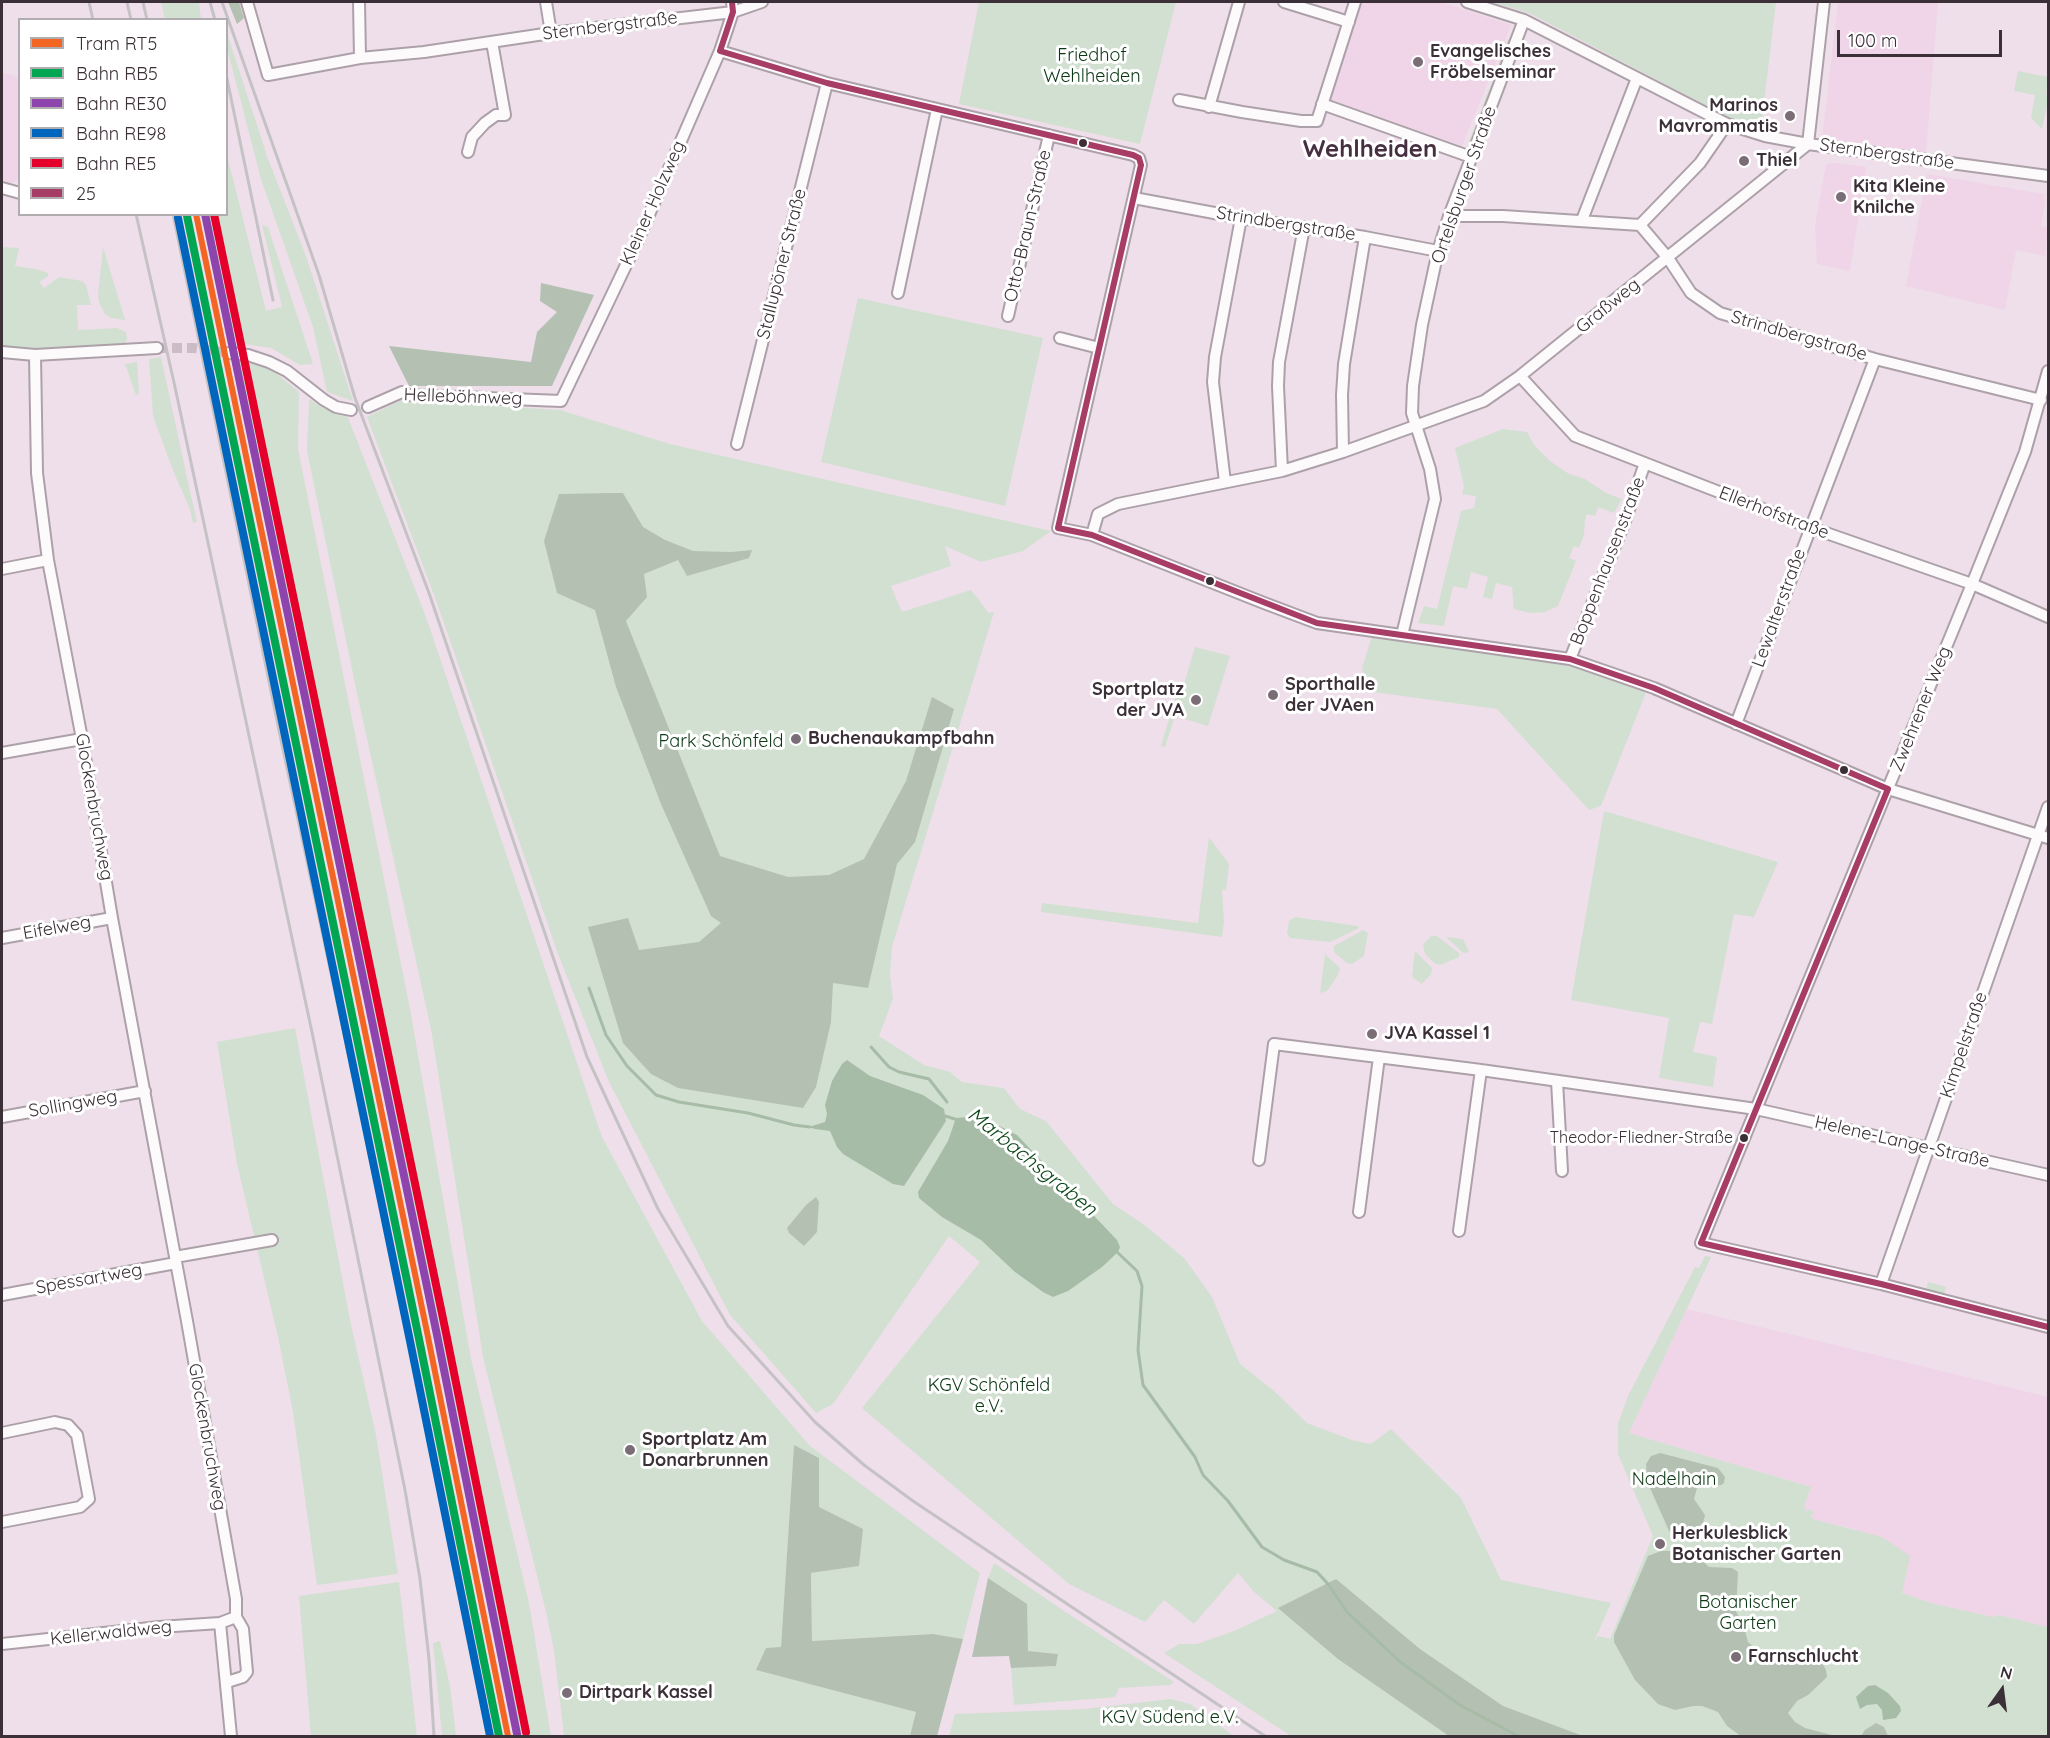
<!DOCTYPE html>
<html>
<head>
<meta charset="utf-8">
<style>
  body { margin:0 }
  #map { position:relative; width:2050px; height:1738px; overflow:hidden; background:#efdfea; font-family:Quicksand,sans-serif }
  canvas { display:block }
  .frame { position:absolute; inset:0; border:3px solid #3b3037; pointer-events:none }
  .legend { position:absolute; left:18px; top:18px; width:210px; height:198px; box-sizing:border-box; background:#fff; border:2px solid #b1acaf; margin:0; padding:8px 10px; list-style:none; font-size:18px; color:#3b3037 }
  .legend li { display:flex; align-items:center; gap:12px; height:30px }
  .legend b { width:30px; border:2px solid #b1acaf }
  .north { position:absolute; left:1972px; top:1660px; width:60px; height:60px; -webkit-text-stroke:4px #fff; paint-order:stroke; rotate:14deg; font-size:16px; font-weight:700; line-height:24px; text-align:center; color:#3b3037 }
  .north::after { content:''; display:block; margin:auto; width:21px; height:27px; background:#3b3037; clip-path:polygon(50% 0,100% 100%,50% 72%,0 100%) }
  .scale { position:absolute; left:1837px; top:30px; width:165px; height:27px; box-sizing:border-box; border:3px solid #3b3037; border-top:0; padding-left:8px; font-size:18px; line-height:21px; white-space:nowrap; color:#3b3037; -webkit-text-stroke:4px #fff; paint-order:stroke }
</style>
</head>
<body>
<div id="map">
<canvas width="2050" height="1738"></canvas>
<div class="frame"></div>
<ul class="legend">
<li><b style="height:8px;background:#f26522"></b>Tram RT5</li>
<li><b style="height:8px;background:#00a651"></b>Bahn RB5</li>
<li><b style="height:8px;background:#8e44ad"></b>Bahn RE30</li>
<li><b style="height:8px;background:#0065bd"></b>Bahn RE98</li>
<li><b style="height:8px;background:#e4002b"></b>Bahn RE5</li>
<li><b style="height:8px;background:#a73c65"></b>25</li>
</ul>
<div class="north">N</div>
<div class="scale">100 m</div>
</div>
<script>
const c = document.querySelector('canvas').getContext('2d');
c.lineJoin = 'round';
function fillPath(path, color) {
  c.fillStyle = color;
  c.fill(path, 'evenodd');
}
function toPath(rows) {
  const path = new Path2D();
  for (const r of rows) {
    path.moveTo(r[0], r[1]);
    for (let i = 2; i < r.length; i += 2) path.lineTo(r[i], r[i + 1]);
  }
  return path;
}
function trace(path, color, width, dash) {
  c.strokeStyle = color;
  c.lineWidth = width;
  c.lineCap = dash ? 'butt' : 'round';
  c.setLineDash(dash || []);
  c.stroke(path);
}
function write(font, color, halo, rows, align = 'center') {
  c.font = font + ' Quicksand,sans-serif';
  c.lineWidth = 6;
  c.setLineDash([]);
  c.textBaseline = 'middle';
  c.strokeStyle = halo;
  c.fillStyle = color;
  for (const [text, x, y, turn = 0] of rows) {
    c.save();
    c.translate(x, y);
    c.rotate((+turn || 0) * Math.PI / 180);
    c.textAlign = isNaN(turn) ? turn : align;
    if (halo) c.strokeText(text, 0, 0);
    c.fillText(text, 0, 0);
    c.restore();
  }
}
const built = toPath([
  [1360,2,1441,2,1511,25,1462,146,1329,99],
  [1838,2,1938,2,1926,153,1822,139],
  [2,73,16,76,19,83,19,179,11,183,2,180],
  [1833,163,1866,167,1850,271,1817,264,1815,226,1826,164],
  [1927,174,2044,194,2045,204,2041,226,2048,228,2045,256,2016,250,2005,310,1906,286],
  [1687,1309,2048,1397,2048,1627,1999,1615,1993,1617,1931,1603,1901,1593,1855,1529,1813,1519,1811,1516,1814,1513,1811,1510,1807,1512,1804,1507,1811,1487,1629,1433]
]);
const green = toPath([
  [161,2,199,2,201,19,165,19],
  [979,2,1176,2,1140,144,959,104],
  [1491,2,1776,2,1761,128,1732,119,1529,13],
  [1532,30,1628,79,1627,81,1530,31],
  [227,33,268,159,306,256,353,401,327,392,313,327,261,179,227,48],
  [1510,39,1469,146,1467,147,1508,40],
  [1521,41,1523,42,1461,206,1459,206],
  [2018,71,2048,77,2046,95,2048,96,2048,101,2042,129,2031,118,2035,95,2014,91],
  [227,155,266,311,282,307,262,225,268,227,313,364,300,365,271,348,237,343,228,311,220,294,204,215,226,214],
  [2,247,19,248,15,266,36,269,48,273,48,276,39,282,44,288,59,277,82,281,86,285,91,305,77,305,78,330,117,328,126,332,127,339,124,345,40,349,37,352,30,349,2,346],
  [103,247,125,320,111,318,105,314,99,302,98,295],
  [858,298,1043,338,1005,506,821,462],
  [161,357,188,482,197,522,193,523,190,509,174,473,153,416,149,359],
  [233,359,269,367,299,392,298,449,410,1009,471,1359,529,1603,551,1736,517,1736,389,1082,275,550,237,383],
  [137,362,139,394,136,395,125,364],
  [309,399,323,408,347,415,426,617,602,1137,702,1321,810,1446,980,1573,963,1639,933,1634,812,1641,811,1573,859,1566,819,1507,819,1458,794,1446,781,1647,756,1670,917,1712,910,1736,564,1736,554,1650,546,1612,483,1357,431,1029,358,698,307,451],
  [402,400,560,410,670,444,1051,531,1023,551,981,562,945,546,951,566,891,586,902,612,971,590,989,613,994,612,892,947,890,976,893,999,879,1036,924,1065,950,1072,962,1082,1004,1088,1020,1109,1046,1121,1113,1204,1146,1226,1185,1259,1212,1297,1240,1364,1273,1390,1307,1423,1352,1440,1371,1444,1391,1429,1461,1498,1501,1580,1611,1603,1593,1644,1598,1636,1610,1639,1653,1536,1618,1454,1618,1424,1628,1396,1695,1267,1699,1268,1705,1256,1711,1257,1629,1433,1811,1487,1804,1507,1807,1512,1811,1509,1814,1513,1811,1516,1813,1519,1882,1537,1910,1556,1902,1593,1931,1603,1993,1617,1999,1615,2048,1627,2048,1736,1291,1736,1164,1653,1179,1644,1197,1644,1234,1631,1277,1611,1254,1592,1238,1573,1194,1624,1164,1600,1145,1622,1069,1584,862,1408,980,1262,949,1236,833,1404,816,1413,730,1315,609,1082,559,957,437,603,367,417],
  [1503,429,1527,432,1534,445,1550,461,1569,474,1585,479,1606,493,1622,499,1614,513,1598,507,1595,516,1587,514,1585,520,1584,535,1579,548,1574,546,1569,558,1576,561,1558,606,1545,612,1530,613,1514,609,1512,587,1496,583,1492,599,1483,597,1488,577,1471,572,1467,589,1453,586,1444,626,1418,623,1424,606,1437,609,1461,511,1474,508,1476,496,1462,494,1464,486,1455,448],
  [1372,636,1569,663,1647,690,1601,806,1589,810,1497,709,1366,691,1362,668],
  [1195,647,1230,656,1208,726,1175,716,1165,747,1161,746,1180,683,1184,684],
  [1604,811,1778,862,1754,917,1734,914,1712,1024,1700,1022,1693,1052,1717,1057,1713,1087,1659,1078,1669,1018,1571,1000],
  [1209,837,1229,864,1226,890,1222,890,1224,922,1222,937,1041,912,1042,903,1198,923],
  [1295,917,1358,926,1359,928,1330,942,1290,938,1287,933,1289,921],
  [1363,930,1368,933,1364,956,1352,964,1347,963,1334,952,1334,946],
  [1432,936,1437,936,1459,953,1459,957,1440,965,1434,963,1425,954,1423,946,1425,942],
  [1446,937,1463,939,1469,952,1463,953],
  [1415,951,1432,968,1431,974,1422,984,1412,977],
  [1325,954,1340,968,1338,975,1327,991,1320,993],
  [295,1028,350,1320,376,1435,398,1574,317,1585,293,1412,278,1337,237,1164,217,1042],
  [1928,1282,1946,1287,1944,1294,1926,1290],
  [994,1563,1064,1611,1174,1682,1170,1685,1119,1688,1115,1697,1105,1698,1014,1705,1011,1668,1056,1666,1058,1654,1027,1651,1027,1605,988,1578],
  [399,1582,417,1736,311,1736,299,1596],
  [440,1641,450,1686,456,1736,442,1736,433,1643],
  [1170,1699,1190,1704,1234,1736,949,1736,955,1714,1085,1709]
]);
const forest = toPath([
  [228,2,239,2,244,18,237,24],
  [541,283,594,295,552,386,409,386,389,346,531,362,537,332,557,312,540,301],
  [611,493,623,493,643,527,665,540,693,551,731,552,752,550,749,558,687,576,678,560,644,574,647,597,626,621,720,856,788,877,829,875,864,859,906,781,932,697,954,709,915,842,897,864,868,988,833,983,831,1022,816,1087,803,1108,678,1088,651,1074,623,1043,588,927,628,918,639,950,699,942,721,923,711,916,661,804,616,687,595,610,557,593,544,541,559,494],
  [816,1197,819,1202,817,1232,804,1246,789,1233,787,1228,806,1205],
  [794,1445,819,1458,819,1507,863,1529,859,1566,811,1573,812,1641,933,1634,963,1639,937,1736,910,1736,916,1712,756,1670,766,1648,781,1647],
  [1660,1453,1718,1468,1725,1477,1724,1483,1721,1485,1715,1486,1703,1484,1697,1488,1694,1499,1705,1515,1703,1523,1696,1528,1690,1538,1674,1535,1669,1531,1647,1481,1646,1464,1651,1456],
  [1661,1551,1678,1551,1698,1557,1709,1567,1732,1568,1738,1572,1736,1611,1744,1627,1748,1642,1757,1650,1816,1660,1822,1663,1826,1670,1827,1677,1808,1695,1797,1701,1788,1713,1795,1722,1805,1728,1836,1736,1741,1736,1727,1726,1718,1712,1702,1706,1693,1706,1675,1710,1658,1704,1635,1680,1614,1642,1614,1635,1648,1556],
  [988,1578,1027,1604,1028,1651,1058,1654,1056,1666,1011,1668,1009,1656,972,1657],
  [1336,1579,1420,1649,1503,1706,1583,1736,1449,1736,1338,1659,1278,1608],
  [1876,1723,1884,1727,1888,1736,1861,1736,1865,1730]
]);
const water = toPath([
  [847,1060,870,1076,923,1095,944,1109,946,1121,904,1186,893,1184,843,1154,837,1147,830,1131,815,1129,809,1127,825,1122,827,1114,825,1105,832,1081,842,1064],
  [980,1116,1017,1135,1117,1240,1120,1247,1118,1252,1102,1267,1068,1291,1053,1297,1043,1292,1015,1272,981,1240,942,1217,919,1198,918,1192,948,1141,956,1118],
  [1875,1685,1888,1693,1900,1706,1901,1711,1896,1718,1883,1720,1882,1710,1877,1704,1867,1705,1860,1709,1856,1697,1868,1686]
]);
const stream = toPath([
  [589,988,606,1035,627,1066,656,1095,679,1102,748,1113,794,1125,810,1127],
  [871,1047,889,1067,899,1072,929,1079,947,1102],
  [942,1115,958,1120],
  [1116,1251,1137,1271,1142,1286,1138,1350,1143,1385,1195,1457,1203,1475,1228,1501,1262,1547,1284,1560,1317,1572,1328,1584,1347,1612,1399,1661,1460,1705,1518,1736]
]);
const streetTunnel = toPath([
  [157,348,194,348,229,353]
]);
const street = toPath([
  [247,2,268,75,360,58,424,52,551,33,733,12,762,2],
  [359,2,360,58],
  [546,2,551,33],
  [1284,2,1349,22],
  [1467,2,1524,20,1727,124,1765,136,1808,144,2048,176],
  [720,51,827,83,1133,155,1139,158,1141,165,1058,528,1092,535,1264,603,1317,623,1570,659,1654,688,1888,789,2048,838],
  [1179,100,1242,112,1301,121,1317,121,1355,2],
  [1322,104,1471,157],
  [1209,107,1239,2],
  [1808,144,1824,2],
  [468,152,472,137,485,123,496,115,505,115,492,42],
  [2,188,20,193],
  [1134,198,1241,218,1365,237,1438,251],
  [1449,216,1503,216,1640,225,1668,258,1691,293,1720,313,1875,359,2041,400],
  [1582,220,1637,78],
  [1640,225,1700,163,1727,124],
  [898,293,937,109],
  [1008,316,1049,135],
  [1060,338,1099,348],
  [2,352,35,355,157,348],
  [229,353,248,355,269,362,287,371,324,400,336,407,351,410],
  [35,355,37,473,48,560,82,739,112,918,187,1321,236,1599,236,1617,243,1629,247,1672,243,1677,227,1682],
  [2048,371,2025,452,1972,584,1701,1243,1881,1284,2048,1327],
  [1520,376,1575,436,1809,527,1972,584,2048,617],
  [368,407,402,392,409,395,561,401,638,240,720,51,733,12,732,2],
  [737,444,827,83],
  [1343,452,1342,395,1344,364,1365,237],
  [1282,471,1278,386,1279,362,1304,227],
  [1225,482,1213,382,1215,357,1241,218],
  [1092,535,1098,514,1118,504,1282,471,1343,452,1484,401,1520,376,1808,144],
  [2,569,48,560],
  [1402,635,1435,499,1430,469,1412,413,1413,386,1422,325,1438,251,1449,216,1524,20],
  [1570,659,1625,521,1645,463],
  [1736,724,1875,359],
  [2,753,82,739],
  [2,938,112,918],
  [1557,1081,1562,1171],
  [2,1117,145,1091],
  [1259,1160,1274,1044,1481,1070,1756,1109,2048,1175],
  [1359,1212,1379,1057],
  [1459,1231,1481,1070],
  [175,1257,272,1240],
  [1881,1284,2048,807],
  [2,1295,176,1263],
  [2,1433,55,1422,68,1425,77,1435,89,1499,80,1507,2,1522],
  [220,1623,231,1736],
  [2,1644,159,1627,220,1623,236,1617]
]);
const rail = toPath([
  [89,2,93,20],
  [127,2,131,20],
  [143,2,147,20],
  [210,2,215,20],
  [222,2,319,275,355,398,429,593,587,1057,658,1209,728,1326,815,1422,864,1465,913,1501,1265,1736],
  [226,74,273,300],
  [136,214,175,387,313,1037,405,1490,420,1579,429,1659,434,1736],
  [173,214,281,740,408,1333,468,1622,490,1736]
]);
const bus1 = toPath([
  [720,51,827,83,1133,155,1139,158,1141,165],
  [720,51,733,12,732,2],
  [1058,528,1092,535,1317,623,1570,659,1654,688,1888,789],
  [1058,528,1141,165],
  [1701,1243,1888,789],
  [1701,1243,1881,1284,2048,1327]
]);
const rail1 = toPath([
  [187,216,419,1339,499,1736]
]);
const rail2 = toPath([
  [205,214,437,1335,517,1734]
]);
const rail3 = toPath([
  [178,218,410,1341,490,1736]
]);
const rail4 = toPath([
  [214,214,446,1333,526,1732]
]);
const tram1 = toPath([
  [196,214,428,1337,508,1736]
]);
const markers = [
  [1418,62,6,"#7a6d76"],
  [1790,116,6,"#7a6d76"],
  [1083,143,5,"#3b3037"],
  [1744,161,6,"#7a6d76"],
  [1841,197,6,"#7a6d76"],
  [1210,581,5,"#3b3037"],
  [1273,695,6,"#7a6d76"],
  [1196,700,6,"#7a6d76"],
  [796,739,6,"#7a6d76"],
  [1844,770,5,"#3b3037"],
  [1372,1034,6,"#7a6d76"],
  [1744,1138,5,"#3b3037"],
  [630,1450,6,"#7a6d76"],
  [1660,1544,6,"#7a6d76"],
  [1736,1657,6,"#7a6d76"],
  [567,1693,6,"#7a6d76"]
];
const busNames = [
  ["Theodor-Fliedner-Straße",1733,1138]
];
const streetNames = [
  ["Sternbergstraße",610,26,-7],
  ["Sternbergstraße",1887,154,8],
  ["Ortelsburger Straße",1464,185,-71],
  ["Kleiner Holzweg",653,203,-66],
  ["Strindbergstraße",1286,224,9],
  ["Otto-Braun-Straße",1028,226,-77],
  ["Stallupöner Straße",782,264,-76],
  ["Graßweg",1608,306,-39],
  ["Strindbergstraße",1799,336,16],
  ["Helleböhnweg",463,397,2],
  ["Ellerhofstraße",1774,513,21],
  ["Boppenhausenstraße",1608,561,-69],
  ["Lewalterstraße",1779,608,-70],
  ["Zwehrener Weg",1921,709,-68],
  ["Glockenbruchweg",94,807,80],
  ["Eifelweg",57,928,-10],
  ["Kimpelstraße",1964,1045,-71],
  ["Sollingweg",73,1104,-10],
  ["Helene-Lange-Straße",1902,1142,13],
  ["Spessartweg",89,1279,-10],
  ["Glockenbruchweg",207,1437,80],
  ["Kellerwaldweg",111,1633,-6]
];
const poiNames = [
  ["Evangelisches",1430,52],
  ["Fröbelseminar",1430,73],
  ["Marinos",1778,106,"right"],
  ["Mavrommatis",1778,127,"right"],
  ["Thiel",1756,161],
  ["Kita Kleine",1853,187],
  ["Knilche",1853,208],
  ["Sporthalle",1285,685],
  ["der JVAen",1285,706],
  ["Sportplatz",1184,690,"right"],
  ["der JVA",1184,711,"right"],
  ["Buchenaukampfbahn",808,739],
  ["JVA Kassel 1",1384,1034],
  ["Sportplatz Am",642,1440],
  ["Donarbrunnen",642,1461],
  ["Herkulesblick",1672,1534],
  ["Botanischer Garten",1672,1555],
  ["Farnschlucht",1748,1657],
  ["Dirtpark Kassel",579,1693]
];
const parkNames = [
  ["Friedhof",1092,56],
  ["Wehlheiden",1092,77],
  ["Park Schönfeld",721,742],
  ["KGV Schönfeld",989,1386],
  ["e.V.",989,1407],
  ["Nadelhain",1674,1480],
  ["Botanischer",1748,1603],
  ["Garten",1748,1624],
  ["KGV Südend e.V.",1170,1718]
];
const waterNames = [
  ["Marbachsgraben",1032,1162,39]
];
const districtNames = [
  ["Wehlheiden",1370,150]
];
fillPath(built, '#efd5e7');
fillPath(green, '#d2e0d1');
fillPath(forest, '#b4c1b2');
fillPath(water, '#a6bca7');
trace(stream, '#a6bca7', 3);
trace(streetTunnel, '#cbbcc6', 10, [10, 5]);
trace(street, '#ada1a9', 14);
trace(street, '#fdfafc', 10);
trace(rail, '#c5c2c5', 3);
trace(bus1, '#a73c65', 6);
trace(rail1, '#00a651', 8);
trace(rail2, '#8e44ad', 8);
trace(rail3, '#0065bd', 8);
trace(rail4, '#e4002b', 8);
trace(tram1, '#f26522', 6);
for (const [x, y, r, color] of markers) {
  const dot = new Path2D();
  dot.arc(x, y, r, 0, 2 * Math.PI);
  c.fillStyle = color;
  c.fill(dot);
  trace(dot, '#fff', 2);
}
write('16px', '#3b3037', '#fff', busNames, 'right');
write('18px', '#3b3037', '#fff', streetNames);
write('bold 18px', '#3b3037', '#fff', poiNames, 'left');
write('18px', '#0b3713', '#fff', parkNames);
write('italic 20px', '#0c4718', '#fff', waterNames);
write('bold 24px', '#452f40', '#fff', districtNames);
</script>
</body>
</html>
